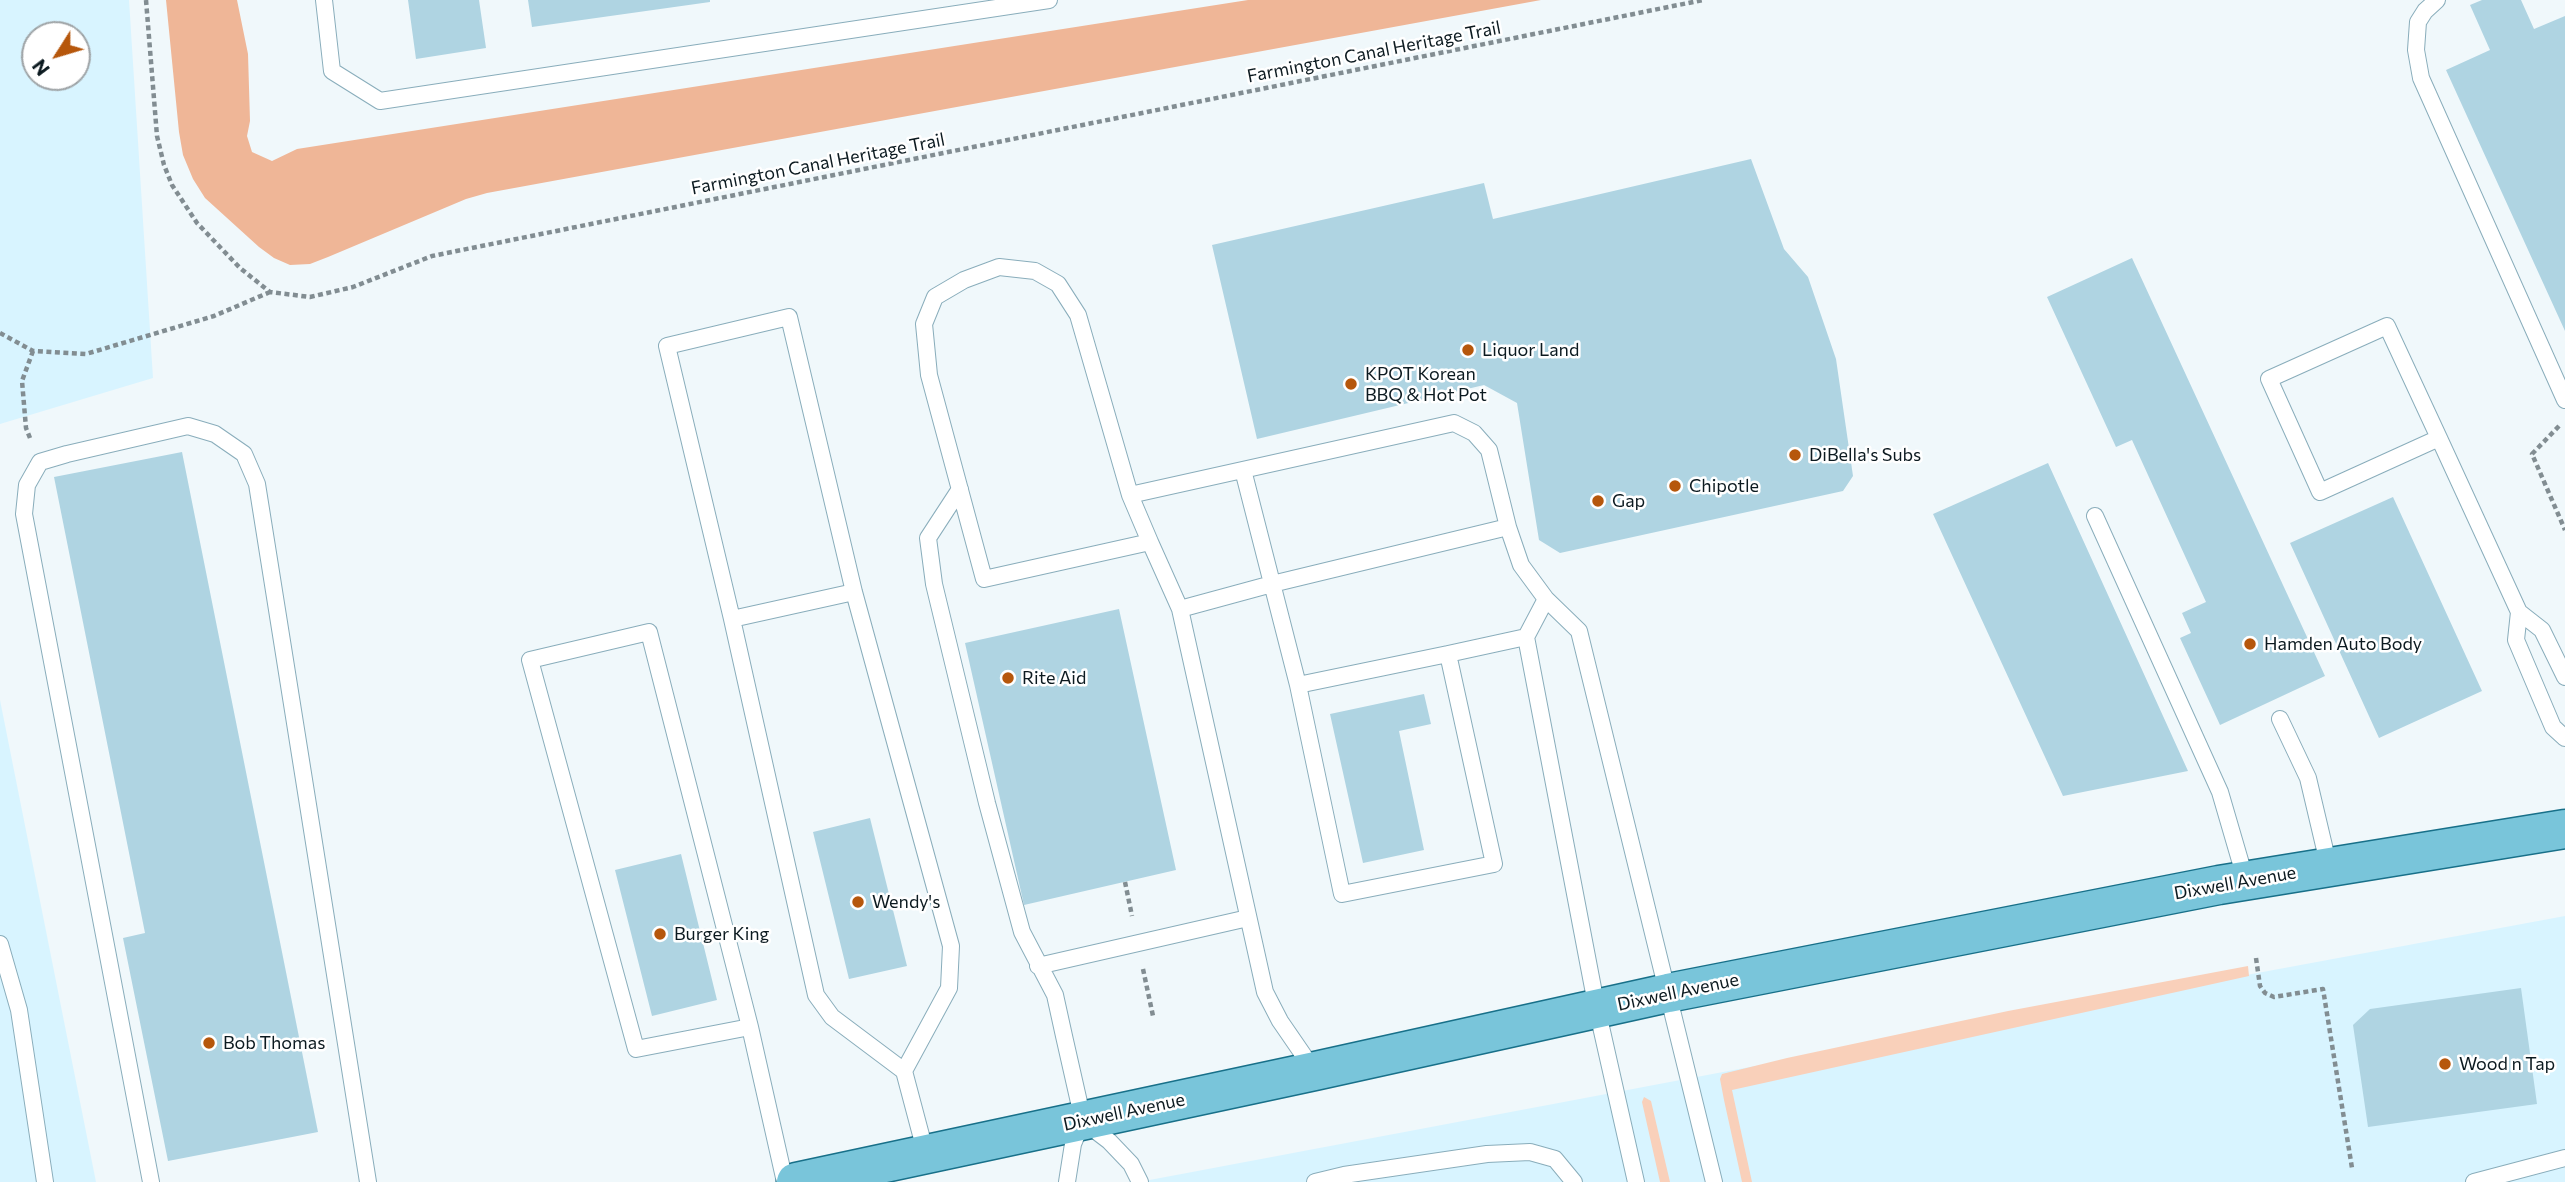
<!DOCTYPE html>
<html>
<head>
<meta charset="utf-8">
<style>
  body { margin:0 }
  #map { position:relative; width:2565px; height:1182px; overflow:hidden; background:#f0f8fb; font-family:Commissioner,sans-serif }
  canvas { display:block }
  .north { position:absolute; left:21px; top:21px; width:70px; height:70px; box-sizing:border-box; background:#fff; border:2px solid #9ea3a6; border-radius:50%; rotate:233deg; font-size:19px; font-weight:700; line-height:28px; text-align:center; color:#0c1a20 }
  .north::after { content:''; display:block; margin:auto; width:24px; height:32px; background:#b6570c; clip-path:polygon(50% 0,100% 100%,50% 72%,0 100%) }
</style>
</head>
<body>
<div id="map">
<canvas width="2565" height="1182"></canvas>
<div class="north">N</div>
</div>
<script>
const c = document.querySelector('canvas').getContext('2d');
c.lineJoin = 'round';
function fillPath(path, color) {
  c.fillStyle = color;
  c.fill(path, 'evenodd');
}
function toPath(rows) {
  const path = new Path2D();
  for (const r of rows) {
    path.moveTo(r[0], r[1]);
    for (let i = 2; i < r.length; i += 2) path.lineTo(r[i], r[i + 1]);
  }
  return path;
}
function trace(path, color, width, dash) {
  c.strokeStyle = color;
  c.lineWidth = width;
  c.lineCap = dash ? 'butt' : 'round';
  c.setLineDash(dash || []);
  c.stroke(path);
}
function write(font, color, halo, rows, align = 'center') {
  c.font = font + ' Commissioner,sans-serif';
  c.lineWidth = 5;
  c.setLineDash([]);
  c.textBaseline = 'middle';
  c.strokeStyle = halo;
  c.fillStyle = color;
  for (const [text, x, y, turn = 0] of rows) {
    c.save();
    c.translate(x, y);
    c.rotate((+turn || 0) * Math.PI / 180);
    c.textAlign = isNaN(turn) ? turn : align;
    if (halo) c.strokeText(text, 0, 0);
    c.fillText(text, 0, 0);
    c.restore();
  }
}
const built = toPath([
  [0,0,129,0,153,378,0,424],
  [77,35,77,77,35,77,35,35],
  [0,700,96,1182,0,1182],
  [2565,916,2565,1182,1139,1182,1723,1072]
]);
const green = toPath([
  [2248,966,2249,976,1732,1090,1752,1182,1742,1182,1724,1100,1720,1079,1722,1074,1787,1058,2008,1011],
  [1644,1097,1651,1101,1670,1182,1660,1182,1642,1102]
]);
const forest = toPath([
  [166,0,237,0,248,54,250,121,247,136,252,152,272,161,297,149,1248,0,1541,0,487,193,466,199,328,257,310,264,290,265,274,258,259,247,205,198,193,179,183,155,179,132]
]);
const building = toPath([
  [408,0,479,0,486,48,416,59],
  [528,0,710,0,710,2,532,27],
  [2482,0,2521,0,2534,29,2565,16,2565,331,2446,70,2490,50,2470,5],
  [1751,159,1784,249,1808,277,1836,359,1853,476,1843,491,1560,553,1539,540,1517,403,1484,385,1257,439,1212,245,1484,183,1493,219],
  [2132,258,2325,676,2220,725,2180,638,2191,633,2182,613,2206,602,2132,440,2116,447,2047,297],
  [182,452,318,1132,168,1161,123,938,145,933,54,477],
  [2048,463,2188,771,2063,796,1933,514],
  [2393,497,2482,691,2379,738,2290,543],
  [1119,609,1176,870,1024,905,965,643],
  [1424,694,1431,724,1399,731,1424,850,1363,863,1330,714],
  [870,818,907,966,849,979,813,832],
  [681,854,717,1000,652,1016,615,870],
  [2521,988,2537,1104,2368,1127,2353,1025,2370,1009]
]);
const path = toPath([
  [146,0,157,136,164,165,172,185,197,223,240,268,270,292,310,297,353,287,432,256,1703,0],
  [0,333,33,351,86,354,214,316,270,292],
  [2559,426,2532,454,2565,530],
  [30,438,26,428,22,381,33,351],
  [1125,882,1132,916],
  [2256,958,2260,986,2265,993,2274,997,2323,989,2352,1168],
  [1143,969,1153,1016]
]);
const lane = toPath([
  [324,0,332,71,380,101,1049,0],
  [2437,0,2425,11,2418,22,2416,50,2421,78,2565,400],
  [2439,438,2320,492,2269,379,2387,326,2439,438,2519,612,2542,630,2565,677],
  [1243,470,1298,685],
  [960,489,928,538,934,584,987,803,1022,932,1055,995,1064,1036,1083,1120,1073,1144,1067,1182],
  [1130,495,1150,542,984,579,929,375,924,324,935,297,964,280,999,267,1035,271,1058,284,1078,315,1130,495,1454,423,1474,433,1489,450,1508,527,1521,565,1546,599,1579,631,1714,1182],
  [2095,516,2220,792,2246,881],
  [1150,542,1180,609,1265,992,1280,1021,1313,1069],
  [854,592,732,619,816,995,832,1017,904,1071,926,1154],
  [1546,599,1526,637,1597,1009,1636,1182],
  [1180,609,1272,584,1508,527],
  [2519,612,2516,640,2553,727,2565,738],
  [732,619,667,346,789,317,854,592,951,946,949,988,904,1071],
  [1448,654,1494,864,1342,894,1298,685,1448,654,1526,637],
  [2280,719,2308,778,2329,867],
  [0,944,19,1010,45,1182],
  [1038,966,1248,918],
  [750,1027,636,1049,530,660,649,632,750,1027,785,1182],
  [1088,1125,1109,1141,1131,1164,1140,1182],
  [151,1182,24,514,27,485,40,462,67,454,188,426,215,434,244,454,257,484,368,1182],
  [1315,1182,1344,1175,1487,1154,1530,1152,1555,1159,1574,1182],
  [2474,1182,2565,1158]
]);
const primary = toPath([
  [796,1182,1315,1071,1668,993,2219,885,2565,829]
]);
const markers = [
  [1468,350,7,"#b6570c"],
  [1351,384,7,"#b6570c"],
  [1795,455,7,"#b6570c"],
  [1675,486,7,"#b6570c"],
  [1598,501,7,"#b6570c"],
  [2250,644,7,"#b6570c"],
  [1008,678,7,"#b6570c"],
  [858,902,7,"#b6570c"],
  [660,934,7,"#b6570c"],
  [209,1043,7,"#b6570c"],
  [2445,1064,7,"#b6570c"]
];
const streetNames = [
  ["Farmington Canal Heritage Trail",1374,52,-11],
  ["Farmington Canal Heritage Trail",818,164,-11],
  ["Dixwell Avenue",2235,883,-10],
  ["Dixwell Avenue",1678,992,-12],
  ["Dixwell Avenue",1124,1112,-12]
];
const poiNames = [
  ["Liquor Land",1482,350],
  ["KPOT Korean",1365,374],
  ["BBQ & Hot Pot",1365,395],
  ["DiBella's Subs",1809,455],
  ["Chipotle",1689,486],
  ["Gap",1612,501],
  ["Hamden Auto Body",2264,644],
  ["Rite Aid",1022,678],
  ["Wendy's",872,902],
  ["Burger King",674,934],
  ["Bob Thomas",223,1043],
  ["Wood n Tap",2459,1064]
];
fillPath(built, '#d8f4ff');
fillPath(green, '#f9d0ba');
fillPath(forest, '#efb697');
fillPath(building, '#afd4e2');
trace(lane, '#89adbb', 18);
trace(primary, '#187089', 41);
trace(path, '#828d92', 4.5, [5, 3.5]);
trace(lane, '#fff', 16);
trace(primary, '#79c5da', 38);
for (const [x, y, r, color] of markers) {
  const dot = new Path2D();
  dot.arc(x, y, r, 0, 2 * Math.PI);
  c.fillStyle = color;
  c.fill(dot);
  trace(dot, '#fff', 2.5);
}
write('18px', '#0c1a20', '#fff', streetNames);
write('18px', '#0c1a20', '#fff', poiNames, 'left');
</script>
</body>
</html>
